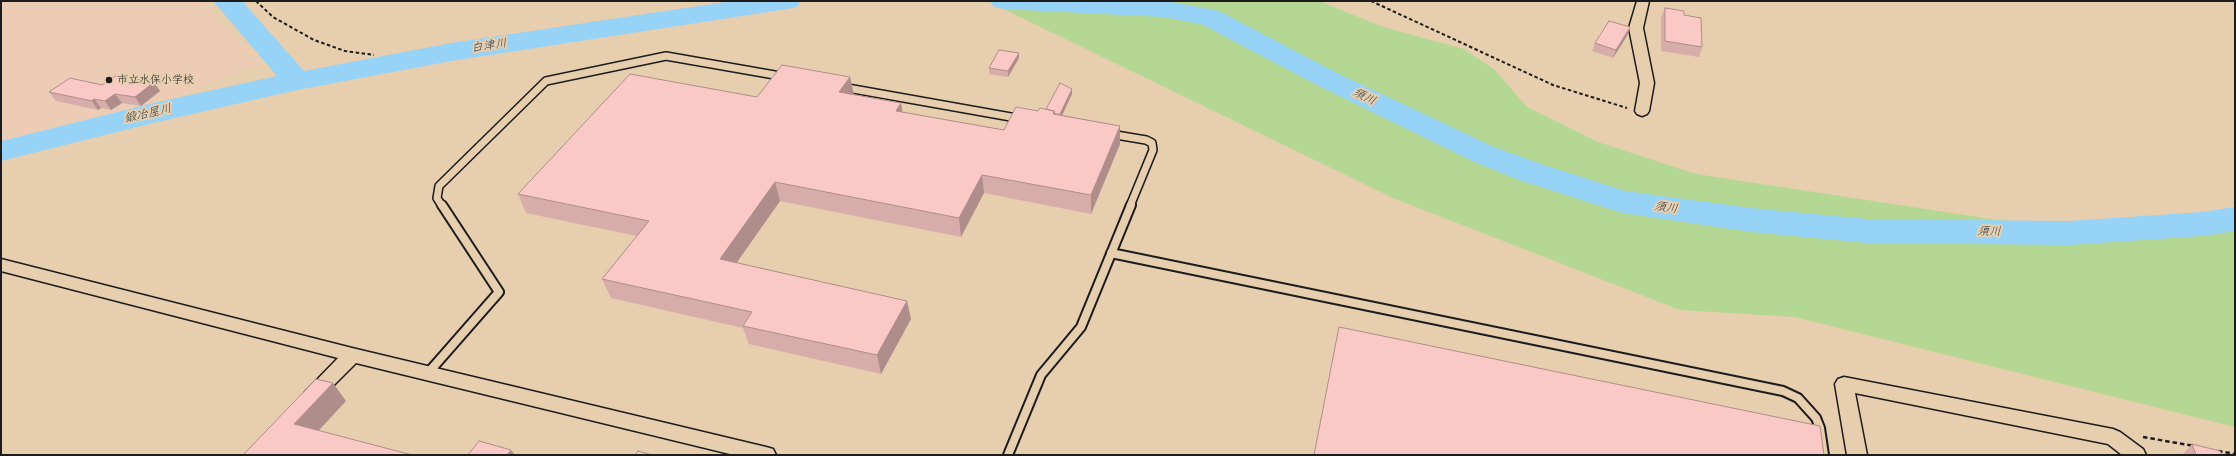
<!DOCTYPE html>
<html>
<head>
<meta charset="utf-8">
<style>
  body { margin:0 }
  #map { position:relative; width:2236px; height:456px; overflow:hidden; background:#e6ceae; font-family:"Balsamiq Sans",sans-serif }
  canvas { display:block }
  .frame { position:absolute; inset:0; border:2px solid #1c1c1c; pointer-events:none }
</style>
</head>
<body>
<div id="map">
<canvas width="2236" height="456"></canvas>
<div class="frame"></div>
</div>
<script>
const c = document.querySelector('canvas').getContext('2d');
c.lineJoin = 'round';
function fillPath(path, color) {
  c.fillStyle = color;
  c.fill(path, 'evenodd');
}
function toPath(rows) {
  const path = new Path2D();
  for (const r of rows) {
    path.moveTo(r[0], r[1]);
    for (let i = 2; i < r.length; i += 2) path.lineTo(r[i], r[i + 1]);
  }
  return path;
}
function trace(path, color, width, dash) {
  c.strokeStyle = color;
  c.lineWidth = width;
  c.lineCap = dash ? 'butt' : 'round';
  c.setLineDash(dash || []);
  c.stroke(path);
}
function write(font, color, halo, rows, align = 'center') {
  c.font = font + ' "Balsamiq Sans","Klee One",sans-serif';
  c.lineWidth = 4;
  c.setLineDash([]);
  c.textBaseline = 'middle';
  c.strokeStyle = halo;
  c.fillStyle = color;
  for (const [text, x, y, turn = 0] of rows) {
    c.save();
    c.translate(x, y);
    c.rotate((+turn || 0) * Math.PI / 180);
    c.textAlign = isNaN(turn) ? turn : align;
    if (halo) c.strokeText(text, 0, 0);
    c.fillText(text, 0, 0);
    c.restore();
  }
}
const built = toPath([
  [1,1,202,1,262,62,173,99,1,154]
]);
const green = toPath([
  [987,1,1319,1,1383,27,1464,49,1495,70,1527,107,1598,142,1696,174,2063,230,2235,223,2235,427,1795,317,1680,310,1393,198]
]);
const river = toPath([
  [213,1,242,1,304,71,451,43,732,1,801,1,797,7,787,9,451,61,297,90,153,123,1,161,1,141,153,103,277,76,213,1],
  [990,1,1167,1,1219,11,1337,73,1494,147,1541,164,1625,191,1751,208,1867,219,2069,221,2202,212,2235,207,2235,231,2202,236,2069,245,1867,243,1751,232,1622,213,1519,180,1472,161,1317,85,1201,24,1163,17,1004,9,994,7,990,1]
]);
const pathFar1 = toPath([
  [256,1,273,17,314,40,345,51,374,55],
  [1371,1,1553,85,1627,108]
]);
const path = toPath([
  [2143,437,2194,446],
  [2218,451,2235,454]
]);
const serviceFar1 = toPath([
  [842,87,1022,119],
  [1110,134,1146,140,1152,143,1153,150,1130,206],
  [442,206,437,198,439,186,546,81,666,56,786,77]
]);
const service = toPath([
  [1111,253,1783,391,1798,398,1816,418,1820,428,1824,455],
  [428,373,499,292,442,205],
  [1008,455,1041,375,1081,327,1131,205]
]);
const minor = toPath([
  [1637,1,1649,1,1643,28,1654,83,1649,111,1647,114,1642,116,1637,114,1635,111,1640,83,1629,28,1637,1],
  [1,259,352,348,766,447,773,449,776,455,734,455,356,363,317,402,311,404,305,402,302,397,305,392,338,358,1,271,1,259],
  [1844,377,2113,429,2120,432,2143,449,2146,455,2122,455,2108,444,1855,393,1867,455,1847,455,1835,384,1838,379,1844,377]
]);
const wall = toPath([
  [1665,8,1684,15,1702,47,1699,57,1661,51,1661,17],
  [1630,27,1627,36,1613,58,1592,51,1595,43],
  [1019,58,1008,77,989,74,989,68],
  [850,77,854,95,901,103,902,112,1004,130,1038,111,1046,109,1072,89,1072,94,1062,115,1120,126,1120,144,1091,214,984,193,961,237,780,201,736,263,911,319,881,374,749,344,743,328,611,298,602,279,637,236,526,213,518,194,757,97],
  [154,82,160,91,141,106,122,103,111,110,101,108,98,110,56,101,49,92,102,85],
  [2192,444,2222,455,2183,455,2183,454]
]);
const shadedWall = toPath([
  [1630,27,1627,36,1613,58,1616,50],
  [1019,53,1019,58,1008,77,1008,71],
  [850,77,854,95,839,92],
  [154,82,160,91,141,106,135,97],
  [1072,89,1072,94,1060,120,1060,114],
  [115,94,122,103,111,110,105,101],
  [94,99,101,108,98,110,92,101],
  [901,103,904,122,896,111],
  [1120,126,1120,144,1091,214,1091,195],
  [982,175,984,193,961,237,959,218],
  [775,182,780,201,726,278,720,259],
  [907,301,911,319,881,374,877,355],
  [333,383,346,401,308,442,294,424],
  [511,450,515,455,507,455]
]);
const building = toPath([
  [1665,8,1684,11,1684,15,1701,18,1702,47,1665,41,1665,8],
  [1609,21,1630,27,1616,50,1595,43,1609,21],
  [999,50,1019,53,1008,71,989,68,999,50],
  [782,65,850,77,839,92,901,103,896,111,1004,130,1016,107,1038,111,1040,108,1054,111,1053,114,1120,126,1091,195,982,175,959,218,775,182,720,259,907,301,877,355,743,326,752,312,602,279,649,221,518,194,630,74,757,97,782,65],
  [115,76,154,82,135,97,115,94,105,101,94,99,92,101,49,92,70,78,102,85,115,76],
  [1060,83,1072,89,1060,114,1055,114,1054,111,1046,109,1060,83],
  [1339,327,1820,426,1824,455,1314,455,1339,327],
  [316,379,333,383,294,424,412,455,243,455,316,379],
  [479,441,511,450,507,455,468,455,479,441],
  [2192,444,2220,451,2222,455,2196,455,2192,444],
  [638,451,652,455,635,455,638,451]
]);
const markers = [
  [109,80,4,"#1c1c1c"]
];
const poiNames = [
  ["市立水保小学校",117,80]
];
const waterNames = [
  ["白津川",489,46,-9],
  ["須川",1364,97,26],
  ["鍛冶屋川",148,114,-13],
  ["須川",1666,208,8],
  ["須川",1989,232,1]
];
fillPath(built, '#ecccb5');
fillPath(green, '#b4d893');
fillPath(river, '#97d3f7');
trace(serviceFar1, '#1c1c1c', 10);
trace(service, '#1c1c1c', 12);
trace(minor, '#1c1c1c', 3);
trace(pathFar1, '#1c1c1c', 2, [3.5, 2.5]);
trace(path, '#1c1c1c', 2.5, [4.5, 3]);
trace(serviceFar1, '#e6ceae', 7);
trace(service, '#e6ceae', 8);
fillPath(minor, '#e6ceae');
fillPath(wall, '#d7adaa');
fillPath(shadedWall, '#af8d8b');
fillPath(building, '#fac9c6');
trace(building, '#af8d8b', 1);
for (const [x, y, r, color] of markers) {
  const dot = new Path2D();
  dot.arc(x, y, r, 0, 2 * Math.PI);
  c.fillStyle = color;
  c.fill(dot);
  trace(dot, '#e6ceae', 1.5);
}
write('11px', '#1c1c1c', '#e6ceae', poiNames, 'left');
write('italic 12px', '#354148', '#e6ceae', waterNames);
</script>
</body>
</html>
